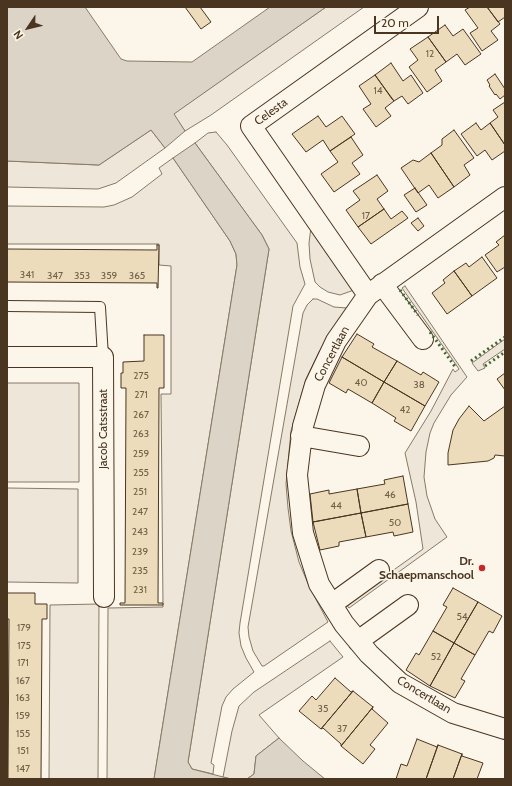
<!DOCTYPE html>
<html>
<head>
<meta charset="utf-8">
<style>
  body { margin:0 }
  #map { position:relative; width:512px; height:786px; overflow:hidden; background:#fbf6e9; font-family:Cabin,sans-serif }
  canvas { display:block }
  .frame { position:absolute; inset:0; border:8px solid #4a3520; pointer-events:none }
  .north { position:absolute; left:8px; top:8px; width:40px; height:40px; -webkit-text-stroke:3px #fbf6e9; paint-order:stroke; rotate:235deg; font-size:11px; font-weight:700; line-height:16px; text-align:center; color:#4a3520 }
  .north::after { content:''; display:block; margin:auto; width:14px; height:18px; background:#4a3520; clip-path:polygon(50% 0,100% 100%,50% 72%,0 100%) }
  .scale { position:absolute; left:374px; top:16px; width:65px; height:18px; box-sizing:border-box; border:2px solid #4a3520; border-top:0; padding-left:5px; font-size:12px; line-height:14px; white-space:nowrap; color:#4a3520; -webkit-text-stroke:3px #fbf6e9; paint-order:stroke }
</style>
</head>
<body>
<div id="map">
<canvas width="512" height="786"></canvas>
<div class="frame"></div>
<div class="north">N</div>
<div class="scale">20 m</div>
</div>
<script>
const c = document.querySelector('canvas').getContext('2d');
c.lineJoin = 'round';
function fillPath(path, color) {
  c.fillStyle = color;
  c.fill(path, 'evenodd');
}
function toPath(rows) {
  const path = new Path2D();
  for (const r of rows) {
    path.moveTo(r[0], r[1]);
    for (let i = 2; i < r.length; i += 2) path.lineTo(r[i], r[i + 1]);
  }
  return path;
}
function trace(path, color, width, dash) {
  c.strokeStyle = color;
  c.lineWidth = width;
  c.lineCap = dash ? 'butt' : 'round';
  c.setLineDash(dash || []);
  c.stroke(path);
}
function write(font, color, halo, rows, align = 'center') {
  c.font = font + ' Cabin,sans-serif';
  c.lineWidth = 3;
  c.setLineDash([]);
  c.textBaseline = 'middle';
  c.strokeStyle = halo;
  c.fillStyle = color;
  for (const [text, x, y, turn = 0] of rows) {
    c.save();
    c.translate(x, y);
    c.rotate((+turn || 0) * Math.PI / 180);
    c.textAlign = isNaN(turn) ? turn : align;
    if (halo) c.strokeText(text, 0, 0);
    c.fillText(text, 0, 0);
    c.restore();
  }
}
const green = toPath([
  [326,7,364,7,211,115,185,131,173,114,326,7],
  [151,130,165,148,116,183,98,189,7,187,7,161,99,165,151,130],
  [216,132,227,145,297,243,300,267,305,284,293,306,240,623,239,633,241,646,246,658,254,672,233,689,226,697,222,706,211,763,214,765,213,774,192,769,188,762,269,249,262,235,195,143,208,133,216,132],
  [173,158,230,241,236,254,237,265,154,779,107,779,108,608,163,607,161,394,171,394,171,266,159,265,159,244,7,244,7,206,104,207,114,205,132,197,162,174,159,168,173,158],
  [311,227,354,290,340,295,328,292,320,287,315,282,310,259,309,243,311,227],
  [405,286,467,377,451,395,434,423,430,433,426,452,424,477,427,496,435,519,447,537,349,608,346,604,423,549,416,502,405,453,431,411,453,369,455,372,459,369,402,288,405,286],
  [313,299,317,299,334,307,347,308,319,352,306,379,291,431,286,484,288,508,291,531,299,562,309,586,328,622,264,666,262,666,253,651,249,637,248,627,303,313,307,305,313,299],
  [505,339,505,349,483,364,485,368,478,371,472,363,505,339],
  [7,383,79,383,79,482,7,482,7,383],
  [7,488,78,489,78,583,7,582,7,488],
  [99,604,98,779,49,779,50,605,99,604],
  [330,641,343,657,259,715,279,738,256,756,254,774,247,779,231,779,223,777,232,731,239,706,254,692,330,641]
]);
const water = toPath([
  [7,7,85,7,121,59,127,61,192,62,270,7,326,7,174,114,185,131,165,148,151,130,99,165,7,161,7,7],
  [195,143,262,235,269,249,188,762,192,769,231,779,154,779,237,265,236,254,230,241,173,158,195,143],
  [279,738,303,761,325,779,247,779,254,774,256,756,279,738]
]);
const building = toPath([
  [185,7,200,7,211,22,201,29,185,7],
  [470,7,487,7,500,24,491,31,498,40,482,51,470,33,478,28,465,10,470,7],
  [487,7,505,7,505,17,498,22,487,7],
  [445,25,453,36,463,29,481,54,465,65,457,54,446,62,428,37,445,25],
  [428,37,446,62,435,70,442,81,427,92,409,67,418,60,410,49,428,37],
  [391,63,403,81,411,75,423,93,408,104,402,96,394,101,392,99,375,75,391,63],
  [495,74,505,89,505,95,500,99,496,94,495,95,489,86,490,85,487,80,495,74],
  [375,75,394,101,385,108,391,116,376,127,363,109,371,104,359,86,375,75],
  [505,102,505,145,490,123,498,117,493,110,505,102],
  [318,116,326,127,342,116,355,134,330,151,323,140,306,152,292,134,318,116],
  [476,123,481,130,490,123,505,145,505,151,492,160,485,150,477,156,461,134,476,123],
  [454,130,474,158,464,165,470,175,454,187,431,153,442,145,442,139,454,130],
  [351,137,363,155,352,163,360,174,334,192,321,174,338,162,330,151,351,137],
  [431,153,454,187,438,198,429,185,418,193,401,168,413,160,419,162,431,153],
  [377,175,388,191,377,199,384,209,358,227,346,210,360,200,353,191,377,175],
  [415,188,427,205,416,212,404,195,415,188],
  [384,209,391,219,402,211,408,218,371,244,358,227,384,209],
  [418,218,424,226,418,231,411,223,418,218],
  [505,235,505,267,497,272,485,255,499,245,496,242,505,235],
  [157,245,159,245,158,288,157,288,157,283,7,282,7,249,157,250,157,245],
  [482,257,497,278,472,296,454,271,466,263,469,267,482,257],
  [454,271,472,296,447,314,432,293,445,283,443,280,454,271],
  [357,334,374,344,372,347,397,361,384,382,342,357,357,334],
  [144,335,164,335,164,388,159,388,159,391,158,603,163,603,163,605,120,605,120,603,125,603,126,388,121,388,121,373,123,373,123,362,144,361,144,335],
  [342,357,384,382,372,403,348,389,346,393,329,383,342,357],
  [397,361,421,375,423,372,439,382,425,406,384,382,397,361],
  [505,373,505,390,497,379,505,373],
  [384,382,425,406,411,431,394,421,396,418,372,403,384,382],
  [469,406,484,421,505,406,505,456,495,455,494,458,488,461,448,465,448,453,453,430,459,419,469,406],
  [403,476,408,504,361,513,357,489,385,484,384,480,403,476],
  [357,489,361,513,313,522,310,494,329,490,329,494,357,489],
  [408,504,413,532,394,536,393,532,366,537,361,513,408,504],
  [361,513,366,537,339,542,339,546,320,550,313,522,361,513],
  [453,588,478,602,454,643,433,631,447,607,443,605,453,588],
  [7,593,35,593,35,604,47,604,47,619,42,619,41,779,8,779,9,619,7,619,7,593],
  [478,602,502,616,493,633,489,631,475,655,454,643,478,602],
  [433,631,454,643,430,686,406,670,416,653,419,655,433,631],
  [454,643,475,655,461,679,465,681,455,698,430,686,454,643],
  [335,678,351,692,353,691,321,729,299,711,312,696,316,700,335,678],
  [353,691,373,707,341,746,341,744,323,728,321,729,353,691],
  [373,707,372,709,388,723,370,745,375,749,363,764,341,746,373,707],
  [417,739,437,747,438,745,426,779,396,779,401,764,407,766,417,739],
  [438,745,462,754,453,779,426,779,438,745],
  [462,754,462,756,483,763,477,779,453,779,462,754]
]);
const service = toPath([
  [7,306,100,307,103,357]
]);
const minor = toPath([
  [505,197,368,295,336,341,315,385,303,426,297,475,303,533,319,584,344,624,369,654,400,683,453,713,505,729],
  [382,284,423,339],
  [368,295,251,126,418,7],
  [7,357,103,357,104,597],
  [301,436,359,446],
  [332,604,379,570],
  [358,641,408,605]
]);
const hedge = toPath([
  [400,290,418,315],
  [430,332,456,368],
  [471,361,505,337],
  [485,366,505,352]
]);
const markers = [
  [482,568,4,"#c62828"]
];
const numberNames = [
  ["12",430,54],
  ["14",378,91],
  ["17",366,216],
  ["341",27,275],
  ["347",55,276],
  ["353",82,276],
  ["359",109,276],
  ["365",137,276],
  ["275",141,376],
  ["40",361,383],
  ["38",419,385],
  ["271",141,395],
  ["42",405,410],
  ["267",141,415],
  ["263",141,434],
  ["259",141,454],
  ["255",141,473],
  ["251",140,492],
  ["46",390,495],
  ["44",336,506],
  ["247",140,512],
  ["50",395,523],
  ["243",140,532],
  ["239",140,552],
  ["235",140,571],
  ["231",140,590],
  ["54",462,617],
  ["179",24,628],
  ["175",24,646],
  ["52",436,657],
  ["171",23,663],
  ["167",23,681],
  ["163",23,698],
  ["35",323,709],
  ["159",23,716],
  ["37",342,729],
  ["155",23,734],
  ["151",23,751],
  ["147",23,769]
];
const streetNames = [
  ["Celesta",271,112,-36],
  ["Concertlaan",332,354,-62],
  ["Jacob Catsstraat",103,429,-90],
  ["Concertlaan",424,695,31]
];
const poiNames = [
  ["Dr.",474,561],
  ["Schaepmanschool",474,575]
];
fillPath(green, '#ede6d9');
trace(green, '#887966', 1);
fillPath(water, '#dcd4c6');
trace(water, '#887966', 1);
fillPath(building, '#ecdcbc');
trace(building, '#4a3520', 1);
trace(service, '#4a3520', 12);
trace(minor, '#4a3520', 22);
trace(service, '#fbf6e9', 10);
trace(minor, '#fbf6e9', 20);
trace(hedge, '#436837', 3, [2, 3]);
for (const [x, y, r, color] of markers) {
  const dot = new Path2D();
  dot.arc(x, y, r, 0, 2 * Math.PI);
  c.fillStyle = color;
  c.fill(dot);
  trace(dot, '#fbf6e9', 1.5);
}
write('10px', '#725f47', null, numberNames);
write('12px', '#4a3520', '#fbf6e9', streetNames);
write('bold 12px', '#4a3520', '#fbf6e9', poiNames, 'right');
</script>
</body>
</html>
